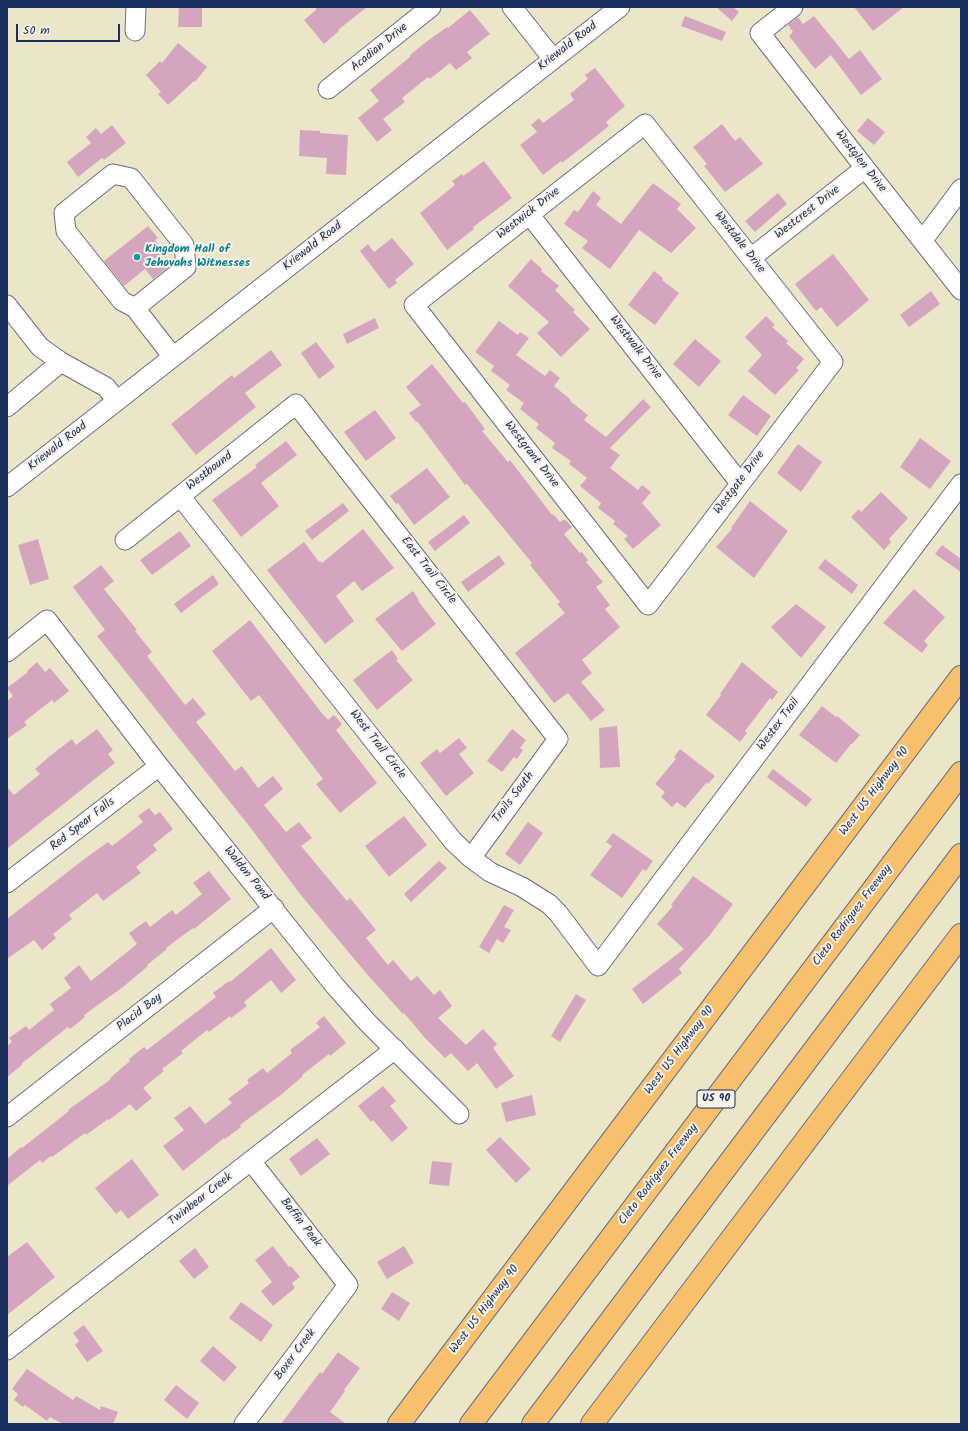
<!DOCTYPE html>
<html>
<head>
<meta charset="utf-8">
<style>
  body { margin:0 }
  #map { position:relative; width:968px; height:1431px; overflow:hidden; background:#ece6c9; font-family:Kalam,sans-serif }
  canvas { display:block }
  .frame { position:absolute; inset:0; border:8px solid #1b2f5e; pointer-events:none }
  .scale { position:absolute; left:16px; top:24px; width:104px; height:18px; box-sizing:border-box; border:2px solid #1b2f5e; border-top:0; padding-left:5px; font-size:12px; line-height:14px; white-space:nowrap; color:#1b2f5e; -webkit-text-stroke:3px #f7f3e8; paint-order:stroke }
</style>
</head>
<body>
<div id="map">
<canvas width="968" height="1431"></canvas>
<div class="frame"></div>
<div class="scale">50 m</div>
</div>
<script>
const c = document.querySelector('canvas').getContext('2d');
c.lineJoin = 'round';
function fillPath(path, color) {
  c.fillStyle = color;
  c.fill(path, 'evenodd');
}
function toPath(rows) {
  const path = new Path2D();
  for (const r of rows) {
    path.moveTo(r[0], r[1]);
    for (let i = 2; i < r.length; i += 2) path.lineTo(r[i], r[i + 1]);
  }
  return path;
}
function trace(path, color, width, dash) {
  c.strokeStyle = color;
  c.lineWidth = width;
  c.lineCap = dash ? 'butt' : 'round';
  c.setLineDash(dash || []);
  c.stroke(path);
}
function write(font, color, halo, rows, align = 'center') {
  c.font = font + ' Kalam,sans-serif';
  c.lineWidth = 4;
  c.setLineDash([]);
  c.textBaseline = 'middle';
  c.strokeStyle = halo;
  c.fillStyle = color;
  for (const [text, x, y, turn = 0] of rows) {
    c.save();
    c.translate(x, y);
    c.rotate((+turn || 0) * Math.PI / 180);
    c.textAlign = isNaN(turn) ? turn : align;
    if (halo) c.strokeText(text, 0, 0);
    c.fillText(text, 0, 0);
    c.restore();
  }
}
const building = toPath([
  [179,7,202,7,202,27,178,27],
  [316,7,367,7,338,30,339,31,324,44,304,20,316,10],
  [716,7,733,7,739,12,732,21],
  [854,7,904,7,873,31],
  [470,10,490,34,467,52,472,58,456,70,450,63,430,79,428,77,402,98,405,102,383,119,392,130,377,142,358,118,379,101,370,90,411,56,410,55,426,42,447,27,448,28],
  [685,16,726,32,722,41,681,26],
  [814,16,849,59,860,50,882,79,861,95,831,55,815,69,789,36,793,32,788,25,798,17,803,24],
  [178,43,207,67,195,82,194,81,168,105,158,94,161,92,146,75,160,61,162,63],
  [595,68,625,106,606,122,609,126,562,163,561,161,543,175,520,145,537,132,531,125,539,118,543,123,574,100,570,94,588,79,585,75],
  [868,118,885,132,874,145,857,131],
  [722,124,735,141,740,137,763,164,725,192,704,166,707,164,693,147],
  [112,125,126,143,104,160,102,158,78,177,67,162,91,143,86,137,96,128,101,134],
  [300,130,320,131,320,133,348,135,346,175,326,174,327,158,299,156],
  [484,161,512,198,473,227,474,229,447,250,420,213,455,185,452,181,462,174,463,176],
  [653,183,681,204,677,209,696,228,671,253,639,230,610,269,582,248,588,241,564,224,574,210,578,212,593,191,601,198,596,205,621,224],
  [778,193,787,204,755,232,745,221],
  [148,226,158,238,155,240,166,254,160,259,167,268,153,279,145,269,124,286,104,261],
  [392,238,414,264,395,280,397,283,389,289,360,251,368,244,374,252],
  [833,254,869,300,837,327,821,307,816,311,795,284],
  [531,259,542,269,541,271,559,286,555,290,575,310,573,312,590,329,561,357,537,333,549,322,508,286],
  [654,271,663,278,662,280,679,293,655,325,628,305],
  [931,291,940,304,909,327,900,315],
  [766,316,775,325,772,327,788,341,786,343,804,359,796,368,799,370,775,395,748,371,762,355,745,337],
  [375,318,379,328,347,344,343,334],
  [499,321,518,335,520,332,529,338,516,355,545,376,550,370,560,378,554,386,571,400,570,401,588,415,584,420,606,437,643,399,651,407,610,448,620,455,610,468,638,490,642,485,651,492,642,503,661,525,633,549,624,539,628,536,613,524,615,521,598,508,601,503,580,486,587,478,569,464,571,461,552,448,555,443,536,428,539,424,520,409,524,403,506,390,510,385,491,371,494,366,475,352],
  [695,339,721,361,699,387,673,364],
  [316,342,335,367,319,379,301,353],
  [271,350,282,365,245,393,256,407,196,455,171,424,232,375,234,378],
  [432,364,463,403,465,402,485,429,482,431,508,462,510,460,552,515,553,514,560,522,565,519,572,527,564,534,580,553,582,552,588,560,586,562,603,582,596,587,610,605,605,609,620,627,582,660,592,673,581,682,605,710,591,721,568,693,554,703,515,653,565,613,557,604,560,602,530,565,532,563,467,484,465,485,417,421,416,422,409,413,421,405,406,387],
  [743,395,771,416,757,436,728,415],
  [375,410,396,438,366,461,344,432],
  [920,438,951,461,930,489,900,467],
  [286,441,297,455,261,483,279,506,241,537,212,500,257,467,255,465],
  [798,444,822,462,801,492,777,473],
  [427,468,450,497,414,525,398,503,396,504,390,496],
  [881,492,908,518,889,539,891,542,884,550,851,517,859,509,861,512],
  [750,501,788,531,754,578,716,547,732,529,731,528],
  [343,503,349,511,312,540,305,531],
  [464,515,470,523,435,551,428,542],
  [363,529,394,568,362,591,354,581,336,596,354,621,325,644,267,570,304,542,319,562,320,561,322,563],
  [180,531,191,546,152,575,140,560],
  [38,539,49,579,30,585,18,545],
  [942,545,961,559,961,572,935,554],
  [499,555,505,564,468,592,461,582],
  [825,559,858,585,852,594,818,568],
  [101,565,114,581,104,589,137,630,135,631,152,652,147,656,185,705,193,698,206,714,196,722,235,771,242,766,258,788,273,776,283,789,264,805,286,832,299,822,312,838,301,846,347,901,350,898,376,930,366,938,388,965,393,960,411,981,417,976,434,995,440,990,452,1006,438,1018,466,1045,483,1029,497,1044,493,1048,514,1076,496,1089,477,1063,468,1071,451,1053,445,1058,425,1038,404,1013,403,1014,366,973,300,894,250,827,97,636,105,630,73,587],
  [213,575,219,584,181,613,174,604],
  [914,589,945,617,924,641,928,645,922,653,883,623],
  [413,591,419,600,418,601,436,624,402,651,375,619],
  [796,604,826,627,801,658,771,627],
  [250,620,321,712,328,720,334,715,342,724,336,730,377,783,340,813,316,784,323,779,259,695,251,701,212,651],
  [392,650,398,659,396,660,413,680,377,710,353,680],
  [37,662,45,672,50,668,69,691,54,703,52,700,24,722,27,725,7,739,7,701,13,696,7,688,28,672,27,671],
  [742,662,778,692,772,700,770,698,745,731,747,733,740,742,706,715,721,695,720,694],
  [822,706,836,717,837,716,860,735,852,744,851,744,836,763,799,735],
  [617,726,620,767,600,768,599,728],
  [97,729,113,750,108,754,115,763,7,849,7,787,14,795,40,774,35,769,50,756,72,739,76,745],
  [512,729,526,740,520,748,523,750,517,759,514,757,502,772,487,761],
  [459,738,467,748,459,754,474,773,446,796,420,763,437,749,440,753],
  [680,749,715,776,708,784,707,782,685,808,677,802,672,807,661,797,665,792,655,784,676,759,674,757],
  [773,769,812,799,806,807,767,777],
  [149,808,155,815,160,812,173,829,153,845,157,850,136,867,141,873,103,901,97,893,69,915,72,919,53,934,56,938,42,950,34,940,7,959,7,919,87,857,108,842,112,846,143,822,138,816],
  [404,816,427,845,389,877,365,846],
  [528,822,543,833,520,865,505,854],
  [613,833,653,861,646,871,643,869,622,898,590,875,612,846,606,842],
  [439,861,447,868,411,902,404,894],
  [209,871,231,899,194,929,193,928,166,948,167,949,147,965,148,966,123,987,84,1015,85,1017,70,1029,68,1027,21,1064,22,1065,7,1077,7,1046,12,1042,9,1038,26,1026,29,1030,54,1010,50,1004,71,988,64,978,79,965,91,981,137,944,129,933,146,921,150,927,172,910,176,915,202,894,193,883],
  [693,876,733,904,710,935,679,969,682,973,643,1004,632,989,684,949,657,924,673,906,671,905],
  [504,905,514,910,504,927,511,930,503,943,497,939,489,953,479,947],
  [271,948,296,980,281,993,271,980,244,1002,247,1006,231,1018,230,1016,209,1032,207,1030,181,1051,183,1053,162,1069,164,1071,143,1088,152,1098,136,1111,130,1104,109,1120,108,1119,86,1135,85,1133,52,1157,51,1156,42,1163,40,1160,7,1186,7,1159,21,1147,22,1148,69,1111,68,1110,111,1079,110,1078,130,1061,129,1059,144,1047,147,1050,216,997,213,993,229,981,230,982],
  [576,994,586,1000,560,1042,551,1036],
  [324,1016,346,1043,330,1056,329,1054,302,1075,303,1076,282,1094,240,1125,241,1127,225,1139,224,1138,183,1171,163,1146,184,1130,174,1118,190,1106,205,1124,232,1103,228,1099,249,1083,247,1080,263,1068,267,1073,292,1053,290,1050,320,1027,316,1023],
  [383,1086,396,1101,390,1106,408,1128,392,1142,373,1120,371,1122,358,1106],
  [532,1095,536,1115,506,1122,501,1103],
  [500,1137,531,1169,516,1183,486,1150],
  [317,1138,330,1154,301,1176,289,1159],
  [132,1159,159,1195,128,1219,121,1210,116,1214,95,1188],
  [432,1161,452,1163,449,1186,429,1184],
  [27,1242,55,1277,7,1315,7,1257],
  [273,1246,289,1267,291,1266,300,1277,292,1283,295,1288,273,1306,261,1291,272,1282,255,1260],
  [404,1246,414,1263,387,1279,377,1262],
  [195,1248,209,1267,194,1279,179,1261],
  [392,1292,410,1303,399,1321,381,1309],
  [241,1302,273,1325,261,1342,229,1318],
  [84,1325,103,1351,87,1362,75,1345,79,1341,73,1333],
  [213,1346,237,1367,224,1382,200,1361],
  [338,1352,360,1368,344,1390,345,1391,330,1412,346,1424,281,1424,320,1372,322,1374],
  [27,1369,73,1400,76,1396,100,1410,101,1406,118,1412,113,1424,63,1424,50,1417,47,1421,25,1405,23,1407,14,1400,18,1394,12,1389],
  [176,1385,199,1403,187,1419,164,1400]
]);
const minor = toPath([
  [512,7,553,59],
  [793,7,760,33,865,168,961,290],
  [135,31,136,7],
  [328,89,431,7],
  [645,124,833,362,648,605,414,305,645,124],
  [529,214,740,483],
  [923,240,961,189],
  [751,258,865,168],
  [7,305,40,347,61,362,106,387,117,401],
  [135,308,186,267,184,245,131,178,113,174,64,213,66,231,122,301,135,308,173,357],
  [7,407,61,362],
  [7,487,620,7],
  [180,496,453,841,471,858,490,872,522,887,549,904,558,913,598,966,961,484],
  [125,540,296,404,558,739,471,858],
  [7,652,47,620,159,766,335,986,367,1022,459,1114],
  [7,883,159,766],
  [7,1117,274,908],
  [7,1350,395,1049],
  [244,1424,348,1285,251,1161]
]);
const major = toPath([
  [399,1424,961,677],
  [592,1424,961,935]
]);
const highway = toPath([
  [471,1424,961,773],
  [533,1424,961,855]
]);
const markers = [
  [137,257,4,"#0f9aa8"]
];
const shields = [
  [716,1099,38]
];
const shieldNames = [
  ["US 90",716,1099]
];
const streetNames = [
  ["Kriewald Road",568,47,-38],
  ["Acadian Drive",380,48,-39],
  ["Westglen Drive",860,162,52],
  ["Westcrest Drive",808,213,-38],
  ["Westwick Drive",529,214,-38],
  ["Westdale Drive",739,243,52],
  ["Kriewald Road",313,247,-38],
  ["Westwalk Drive",635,348,52],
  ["Kriewald Road",58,447,-38],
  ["Westgrant Drive",531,455,52],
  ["Westbound",210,472,-38],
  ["Westgate Drive",740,483,-53],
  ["East Trail Circle",428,571,52],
  ["Westex Trail",779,725,-53],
  ["West Trail Circle",377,745,52],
  ["West US Highway 90",875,792,-53],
  ["Trails South",514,798,-53],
  ["Red Spear Falls",83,825,-38],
  ["Waldon Pond",246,874,51],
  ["Cleto Rodriguez Freeway",853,916,-53],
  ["Placid Bay",140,1013,-38],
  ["West US Highway 90",680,1051,-53],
  ["Cleto Rodriguez Freeway",659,1175,-53],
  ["Twinbear Creek",201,1200,-38],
  ["Baffin Peak",300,1223,52],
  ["West US Highway 90",485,1310,-53],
  ["Boxer Creek",296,1355,-53]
];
const cultureNames = [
  ["Kingdom Hall of",145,250],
  ["Jehovahs Witnesses",145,264]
];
fillPath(building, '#d5a5c0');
trace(minor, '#646f83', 21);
trace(major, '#646f83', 24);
trace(highway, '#646f83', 24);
trace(minor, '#fff', 19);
trace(major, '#f8bf6c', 22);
trace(highway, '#f8bf6c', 22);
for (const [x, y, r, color] of markers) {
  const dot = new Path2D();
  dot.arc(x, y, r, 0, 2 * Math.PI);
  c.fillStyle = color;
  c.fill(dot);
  trace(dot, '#f7f3e8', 1.5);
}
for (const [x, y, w] of shields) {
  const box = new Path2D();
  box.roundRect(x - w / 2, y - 9, w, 18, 3);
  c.fillStyle = '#f7f3e8';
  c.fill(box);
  trace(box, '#1b2f5e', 1);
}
write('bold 11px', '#1b2f5e', null, shieldNames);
write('12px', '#1b2f5e', '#f7f3e8', streetNames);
write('bold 12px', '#0d838f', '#f7f3e8', cultureNames, 'left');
</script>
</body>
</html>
